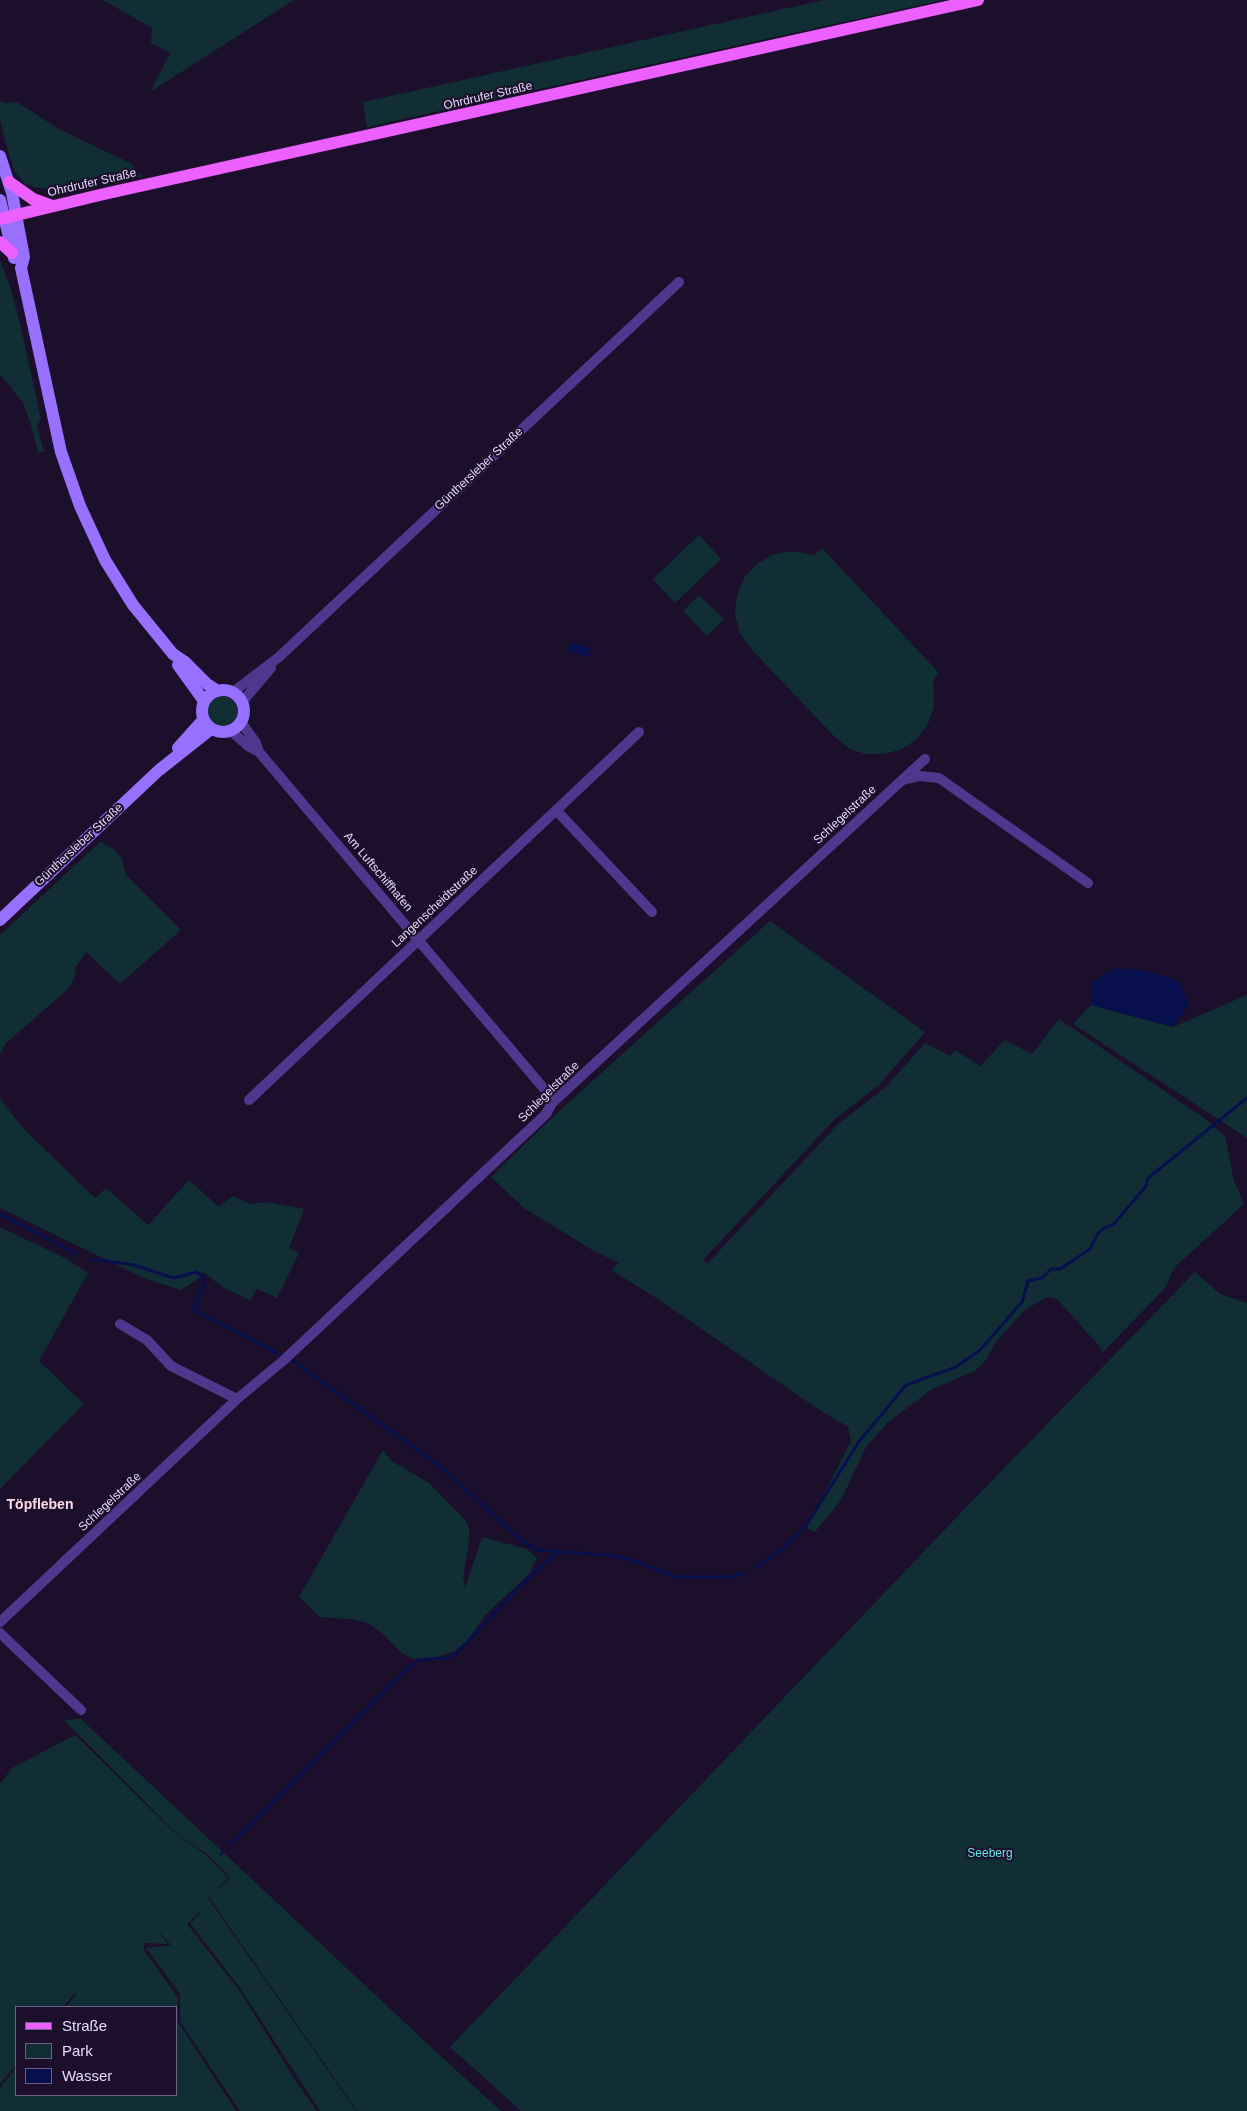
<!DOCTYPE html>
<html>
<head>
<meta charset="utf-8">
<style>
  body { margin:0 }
  #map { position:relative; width:1247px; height:2111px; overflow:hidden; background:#1b0f2b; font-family:Helvetica,sans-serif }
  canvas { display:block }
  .legend { position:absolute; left:15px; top:2006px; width:162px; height:90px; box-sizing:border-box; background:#1b0f2b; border:1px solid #6d6080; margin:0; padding:6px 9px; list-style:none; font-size:15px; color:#e7d9ff }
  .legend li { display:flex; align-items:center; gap:10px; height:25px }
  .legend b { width:25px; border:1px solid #6d6080 }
</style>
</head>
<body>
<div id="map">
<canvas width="1247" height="2111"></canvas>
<ul class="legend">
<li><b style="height:6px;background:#eb60ff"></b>Straße</li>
<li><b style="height:14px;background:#112e35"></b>Park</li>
<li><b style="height:14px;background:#070f4c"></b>Wasser</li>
</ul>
</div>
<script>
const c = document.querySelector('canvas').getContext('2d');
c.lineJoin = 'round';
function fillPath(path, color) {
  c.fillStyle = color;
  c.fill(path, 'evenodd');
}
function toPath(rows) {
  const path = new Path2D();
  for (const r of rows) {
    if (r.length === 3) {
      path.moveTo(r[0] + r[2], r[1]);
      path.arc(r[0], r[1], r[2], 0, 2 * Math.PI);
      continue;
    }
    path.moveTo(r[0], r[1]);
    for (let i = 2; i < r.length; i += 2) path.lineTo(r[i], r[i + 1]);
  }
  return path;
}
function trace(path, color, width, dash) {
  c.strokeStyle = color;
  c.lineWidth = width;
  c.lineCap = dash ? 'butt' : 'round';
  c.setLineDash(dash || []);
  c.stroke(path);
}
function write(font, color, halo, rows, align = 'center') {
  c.font = font + ' Helvetica,sans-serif';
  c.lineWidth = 4;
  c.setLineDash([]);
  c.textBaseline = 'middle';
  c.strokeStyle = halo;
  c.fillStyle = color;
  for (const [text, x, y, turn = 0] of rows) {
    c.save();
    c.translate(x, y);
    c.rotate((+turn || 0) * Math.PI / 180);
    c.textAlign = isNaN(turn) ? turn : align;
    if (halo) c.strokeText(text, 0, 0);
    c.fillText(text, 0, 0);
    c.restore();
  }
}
const green = toPath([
  [103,0,294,0,150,92,170,53,151,43,152,28],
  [824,0,943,0,367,127,363,102],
  [0,101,5,103,17,102,59,129,132,164,135,170,143,177,86,182,57,188,37,188,24,183,15,172,8,152,0,120],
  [0,261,10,286,20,324,41,419,37,426,44,452,38,452,31,425,23,403,10,387,14,387,10,386,0,375],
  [699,535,721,559,675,603,653,579],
  [822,548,939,673,933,681,934,706,928,724,917,739,902,749,884,754,865,754,848,748,834,736,751,649,740,633,735,615,737,596,744,578,757,564,774,554,792,551,814,555],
  [699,595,724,619,707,636,683,611],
  [222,712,16],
  [100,842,112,848,122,858,126,875,181,930,120,984,86,952,76,967,74,979,67,990,6,1043,0,1054,0,935],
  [770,921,925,1032,879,1085,835,1119,703,1260,707,1264,838,1124,886,1087,925,1043,950,1056,955,1050,980,1066,1005,1040,1032,1054,1059,1019,1204,1118,1225,1136,1234,1181,1244,1204,1174,1268,1165,1288,1102,1353,1101,1348,1057,1299,1047,1297,1025,1310,995,1343,986,1360,975,1371,932,1389,887,1423,866,1447,841,1500,815,1532,807,1528,851,1441,848,1427,821,1411,658,1299,611,1270,619,1263,594,1251,524,1208,491,1177,557,1113],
  [1247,995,1247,1138,1073,1024,1091,1005,1173,1027],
  [0,1099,23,1128,95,1198,106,1188,148,1225,189,1180,219,1207,232,1196,250,1204,268,1202,304,1209,289,1248,299,1253,277,1298,257,1289,250,1300,224,1288,203,1272,198,1279,181,1290,146,1279,0,1208],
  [0,1227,67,1259,88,1273,39,1361,84,1404,0,1489],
  [1195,1272,1220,1294,1247,1303,1247,2111,521,2111,450,2047,977,1496],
  [383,1450,392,1461,429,1483,466,1521,469,1529,469,1541,463,1577,465,1588,482,1537,527,1549,537,1558,529,1574,485,1615,469,1639,454,1652,436,1657,414,1659,402,1653,383,1634,368,1623,349,1619,320,1617,299,1597],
  [81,1719,433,2049,501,2111,357,2111,209,1897,230,1878,206,1853,180,1837,64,1720],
  [75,1735,178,1836,205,1854,228,1878,208,1898,356,2111,320,2111,240,1988,190,1923,200,1914,200,1912,187,1924,239,1990,297,2083,317,2111,240,2111,180,2021,180,1994,146,1948,171,1945,155,1927,168,1944,144,1943,144,1950,178,1998,178,2022,236,2111,0,2111,0,2088,16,2068,16,2095,176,2095,176,2007,66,2007,76,1995,75,1993,63,2007,16,2007,16,2065,0,2084,0,1784,12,1768]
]);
const water = toPath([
  [571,642,591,648,589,657,568,651],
  [1116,968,1142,970,1179,981,1189,1004,1173,1027,1091,1005,1092,982]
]);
const stream = toPath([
  [0,1214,77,1254],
  [92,1259,134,1265,174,1278,196,1272,204,1277,204,1287,193,1309,279,1354],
  [293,1361,440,1466,520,1539,537,1550,615,1556,632,1560,677,1577,729,1577,745,1573],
  [756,1567,784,1548,806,1526,858,1443,906,1385,956,1367,980,1350,1022,1302,1028,1281,1042,1278,1051,1269,1060,1269,1090,1249,1098,1233,1104,1228,1113,1225,1146,1186,1148,1178,1247,1098],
  [232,1843,404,1672,419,1660,447,1658,457,1653,526,1580,557,1553],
  [221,1854,222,1853]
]);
const street = toPath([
  [233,692,279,657,679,282],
  [242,702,271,668],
  [241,722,256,743,259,752,546,1091,552,1103],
  [231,731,248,746,259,752],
  [903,780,920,776,939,778,1088,883],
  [556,810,652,912],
  [249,1100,639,732],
  [120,1324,147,1340,171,1366,237,1399],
  [0,1622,237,1399,284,1360,546,1114,552,1103,925,759],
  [0,1633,81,1710]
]);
const secondary = toPath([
  [0,156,12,193,24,257,21,268,61,452,80,506,105,560,133,605,173,654,185,662,207,684,218,691],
  [0,200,14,258],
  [178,665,204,701],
  [223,711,21],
  [178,748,203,720],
  [0,920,158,771,211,729]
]);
const primary = toPath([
  [9,182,33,199,52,206],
  [0,219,104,194,978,0],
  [0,242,12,253]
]);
const streetNames = [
  ["Ohrdrufer Straße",488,96,-13],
  ["Ohrdrufer Straße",92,183,-13],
  ["Günthersleber Straße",479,469,-43],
  ["Schlegelstraße",845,815,-43],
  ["Günthersleber Straße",79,845,-43],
  ["Am Luftschiffhafen",378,872,50],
  ["Langenscheidtstraße",435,907,-43],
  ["Schlegelstraße",549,1092,-45],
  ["Schlegelstraße",110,1502,-43]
];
const parkNames = [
  ["Seeberg",990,1854]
];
const neighbourhoodNames = [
  ["Töpfleben",40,1505]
];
fillPath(green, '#112e35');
fillPath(water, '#070f4c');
trace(stream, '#070f4c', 3);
trace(street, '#4f378d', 10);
trace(secondary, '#9770ff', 12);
trace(primary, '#eb60ff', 12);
write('12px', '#e7d9ff', '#1b0f2b', streetNames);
write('12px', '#5be9e8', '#1b0f2b', parkNames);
write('bold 14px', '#ffdbe9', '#1b0f2b', neighbourhoodNames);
</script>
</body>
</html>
